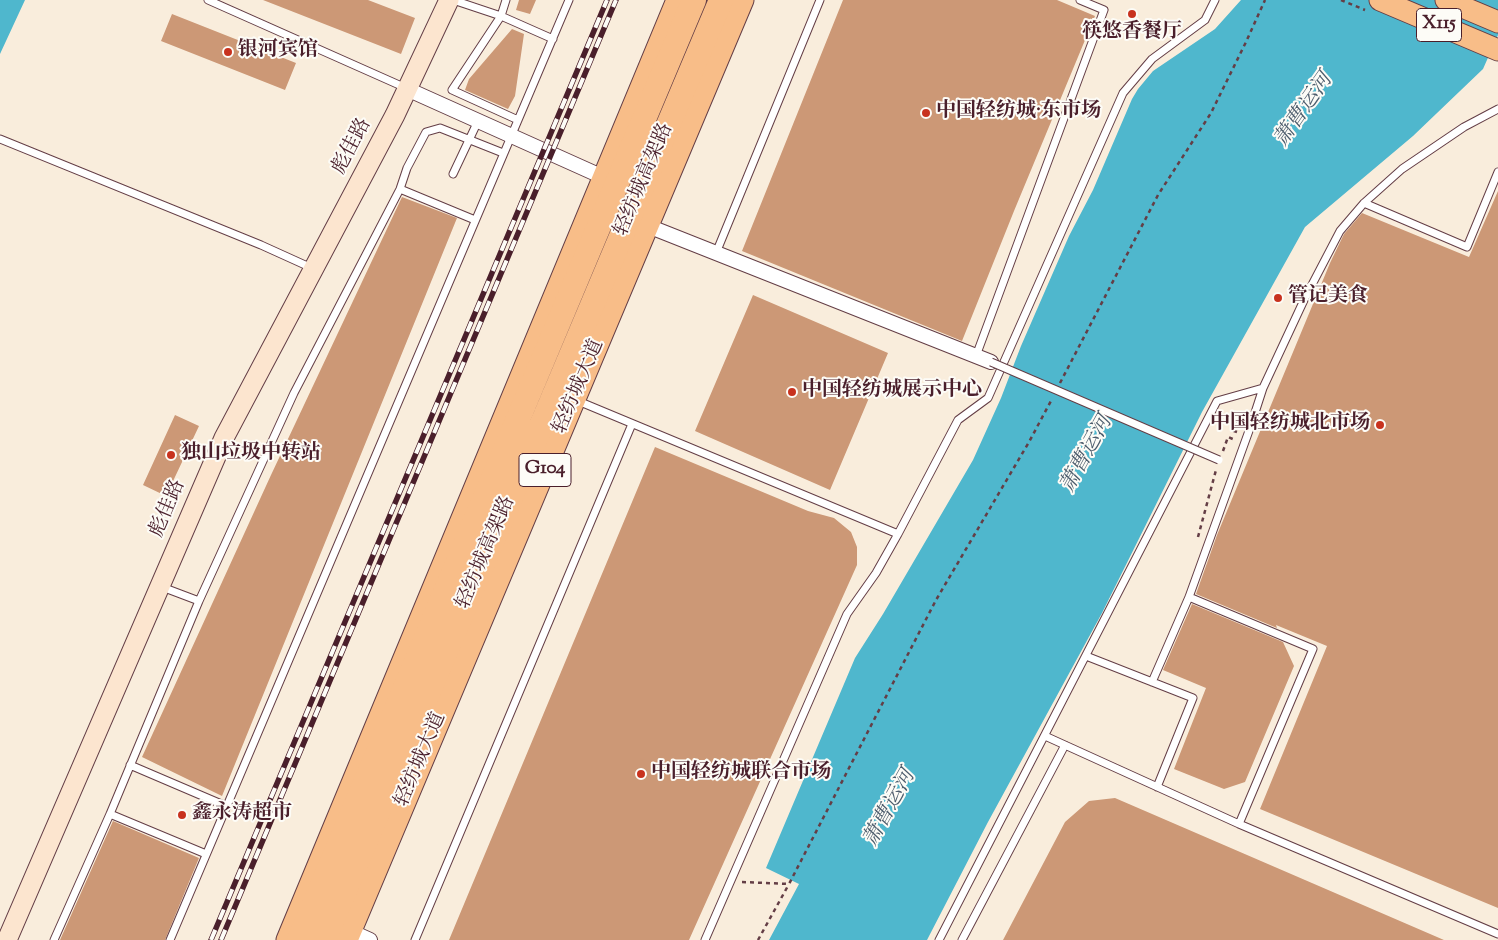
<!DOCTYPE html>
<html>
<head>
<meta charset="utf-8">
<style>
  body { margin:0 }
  canvas { display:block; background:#f9eddc }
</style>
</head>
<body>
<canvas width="1498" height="940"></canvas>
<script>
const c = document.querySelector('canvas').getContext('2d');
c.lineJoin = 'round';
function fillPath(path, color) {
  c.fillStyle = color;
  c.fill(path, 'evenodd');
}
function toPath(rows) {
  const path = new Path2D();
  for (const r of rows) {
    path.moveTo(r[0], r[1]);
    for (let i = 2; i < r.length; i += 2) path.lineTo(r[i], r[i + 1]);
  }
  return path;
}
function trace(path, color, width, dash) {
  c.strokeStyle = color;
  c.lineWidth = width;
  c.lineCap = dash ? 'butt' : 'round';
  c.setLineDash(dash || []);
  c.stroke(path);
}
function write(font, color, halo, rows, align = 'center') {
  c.font = font + ' "Sorts Mill Goudy","Noto Serif SC",serif';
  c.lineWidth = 4;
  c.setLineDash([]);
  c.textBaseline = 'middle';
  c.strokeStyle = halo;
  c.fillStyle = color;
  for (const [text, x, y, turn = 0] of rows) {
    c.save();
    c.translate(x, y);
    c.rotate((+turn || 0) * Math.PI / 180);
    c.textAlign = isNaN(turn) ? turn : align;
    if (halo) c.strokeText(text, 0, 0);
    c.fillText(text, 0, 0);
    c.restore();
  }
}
const water = toPath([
  [0,0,25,0,0,54],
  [1241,0,1498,0,1498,35,1483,69,1413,136,1305,227,1202,412,1102,613,988,822,927,940,769,940,799,884,766,868,855,658,883,614,973,460,1001,398,1021,346,1069,236,1093,190,1132,99,1138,89,1153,71,1215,29]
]);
const building = toPath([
  [263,0,368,0,415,18,401,54],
  [519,0,536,0,530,14,516,10],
  [843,0,1057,0,1095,16,1014,211,962,341,742,251],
  [172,14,296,63,285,90,161,41],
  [512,29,524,34,515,96,508,109,465,90,469,79],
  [1498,191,1498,908,1260,809,1327,646,1276,625,1277,628,1196,594,1217,535,1330,263,1344,234,1362,213,1469,257],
  [402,197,457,218,222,796,142,757,271,475],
  [753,295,888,353,830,490,695,431],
  [175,415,199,426,166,496,143,485],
  [655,447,808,511,834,518,851,532,857,547,857,565,689,940,449,940],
  [1192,604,1283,642,1294,666,1245,782,1224,789,1174,769,1206,688,1163,670],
  [1115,798,1444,940,1003,940,1065,822,1089,801],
  [113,821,199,858,165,940,60,940]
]);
const path = toPath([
  [1341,0,1365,10],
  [1060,383,1158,195,1211,113,1246,42,1265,0],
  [1237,432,1234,431,1237,422,1242,424],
  [1223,451,1228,437,1235,440],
  [1198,537,1216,470],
  [742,882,789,884,936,600,1029,442,1052,399],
  [758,940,789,884]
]);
const lane = toPath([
  [208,0,406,88],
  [453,0,501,16,553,39],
  [506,0,501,16,452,90,518,120],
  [0,139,261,245,314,269],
  [453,174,478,121],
  [400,189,475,220],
  [1364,203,1467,247,1498,172],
  [716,253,820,0],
  [976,356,1104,10,1080,0],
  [578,401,898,534],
  [162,587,199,601],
  [1189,597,1313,649,1239,824],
  [1086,656,1193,698,1157,787],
  [1152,682,1189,597,1250,428,1263,388],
  [1045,736,1239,824,1498,934],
  [130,765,226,806],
  [110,814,206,854],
  [54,940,110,814,199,601,294,393,400,189,407,168,426,132,440,128,503,153],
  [170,940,569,0],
  [415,940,632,424],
  [705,940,847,614,876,573,898,534,958,420,988,398,1123,93,1152,59,1205,20,1215,0],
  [939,940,1217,401,1263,388,1304,300,1340,231,1364,203,1402,169,1464,127,1498,109],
  [962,940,1065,745]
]);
const street = toPath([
  [407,89,603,177],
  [648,226,991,362],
  [350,931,370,940]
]);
const secondary = toPath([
  [7,940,224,438,395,115,449,0]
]);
const primary = toPath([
  [1380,0,1498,50],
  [1446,0,1498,22],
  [287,940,677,0],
  [347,940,743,0]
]);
const highway = toPath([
  [299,940,694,0],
  [324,940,721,0]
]);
const rail = toPath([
  [211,940,607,0],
  [221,940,616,0]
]);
const laneBridge = toPath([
  [991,362,1219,460]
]);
const markers = [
  [1132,14,5,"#c8321e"],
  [228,52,5,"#c8321e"],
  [926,113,5,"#c8321e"],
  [1278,298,5,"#c8321e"],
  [792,392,5,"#c8321e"],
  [1380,425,5,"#c8321e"],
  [171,455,5,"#c8321e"],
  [641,774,5,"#c8321e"],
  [182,815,5,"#c8321e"]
];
const shields = [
  [1439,25,45],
  [545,470,52]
];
const shieldNames = [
  ["X115",1439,25],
  ["G104",545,470]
];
const poiNames = [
  ["筷悠香餐厅",1132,34,"center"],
  ["银河宾馆",238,52],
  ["中国轻纺城·东市场",936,113],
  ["管记美食",1288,298],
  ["中国轻纺城展示中心",802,392],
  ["中国轻纺城北市场",1370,425,"right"],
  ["独山垃圾中转站",181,455],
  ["中国轻纺城联合市场",651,774],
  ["鑫永涛超市",192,815]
];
const streetNames = [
  ["彪佳路",353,147,-62],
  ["轻纺城高架路",645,180,-67],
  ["轻纺城大道",580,387,-67],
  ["彪佳路",169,509,-67],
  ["轻纺城高架路",487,553,-67],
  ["轻纺城大道",422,760,-67]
];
const waterNames = [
  ["萧曹运河",1305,111,-55],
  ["萧曹运河",1088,455,-61],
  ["萧曹运河",891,809,-61]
];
fillPath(water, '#4fb7cd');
fillPath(building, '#cc9876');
trace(lane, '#643e46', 9);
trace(street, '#643e46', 16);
trace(secondary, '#643e46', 21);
trace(primary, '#643e46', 23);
trace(highway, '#643e46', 26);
trace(path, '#643e46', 2.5, [4, 4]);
trace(lane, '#fff', 7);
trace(street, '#fff', 14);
trace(secondary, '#fce5cf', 19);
trace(primary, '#f8bd88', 21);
trace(highway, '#f8bd88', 24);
trace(rail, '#4a1f2b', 5.5);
trace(rail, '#fdfcf7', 4, [11]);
trace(laneBridge, '#643e46', 9, []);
trace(laneBridge, '#fff', 7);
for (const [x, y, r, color] of markers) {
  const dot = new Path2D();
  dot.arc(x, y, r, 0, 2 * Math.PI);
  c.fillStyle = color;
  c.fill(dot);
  trace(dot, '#fdfcf7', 2);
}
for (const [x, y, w] of shields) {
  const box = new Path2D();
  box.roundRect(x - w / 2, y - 16.5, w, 33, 4);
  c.fillStyle = '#fdfcf7';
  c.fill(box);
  trace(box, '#4a1f2b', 1);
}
write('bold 19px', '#4a1f2b', null, shieldNames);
write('bold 20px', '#4a1f2b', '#fdfcf7', poiNames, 'left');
write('20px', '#4a1f2b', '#fdfcf7', streetNames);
write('italic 21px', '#4c5c6c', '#fdfcf7', waterNames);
</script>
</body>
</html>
